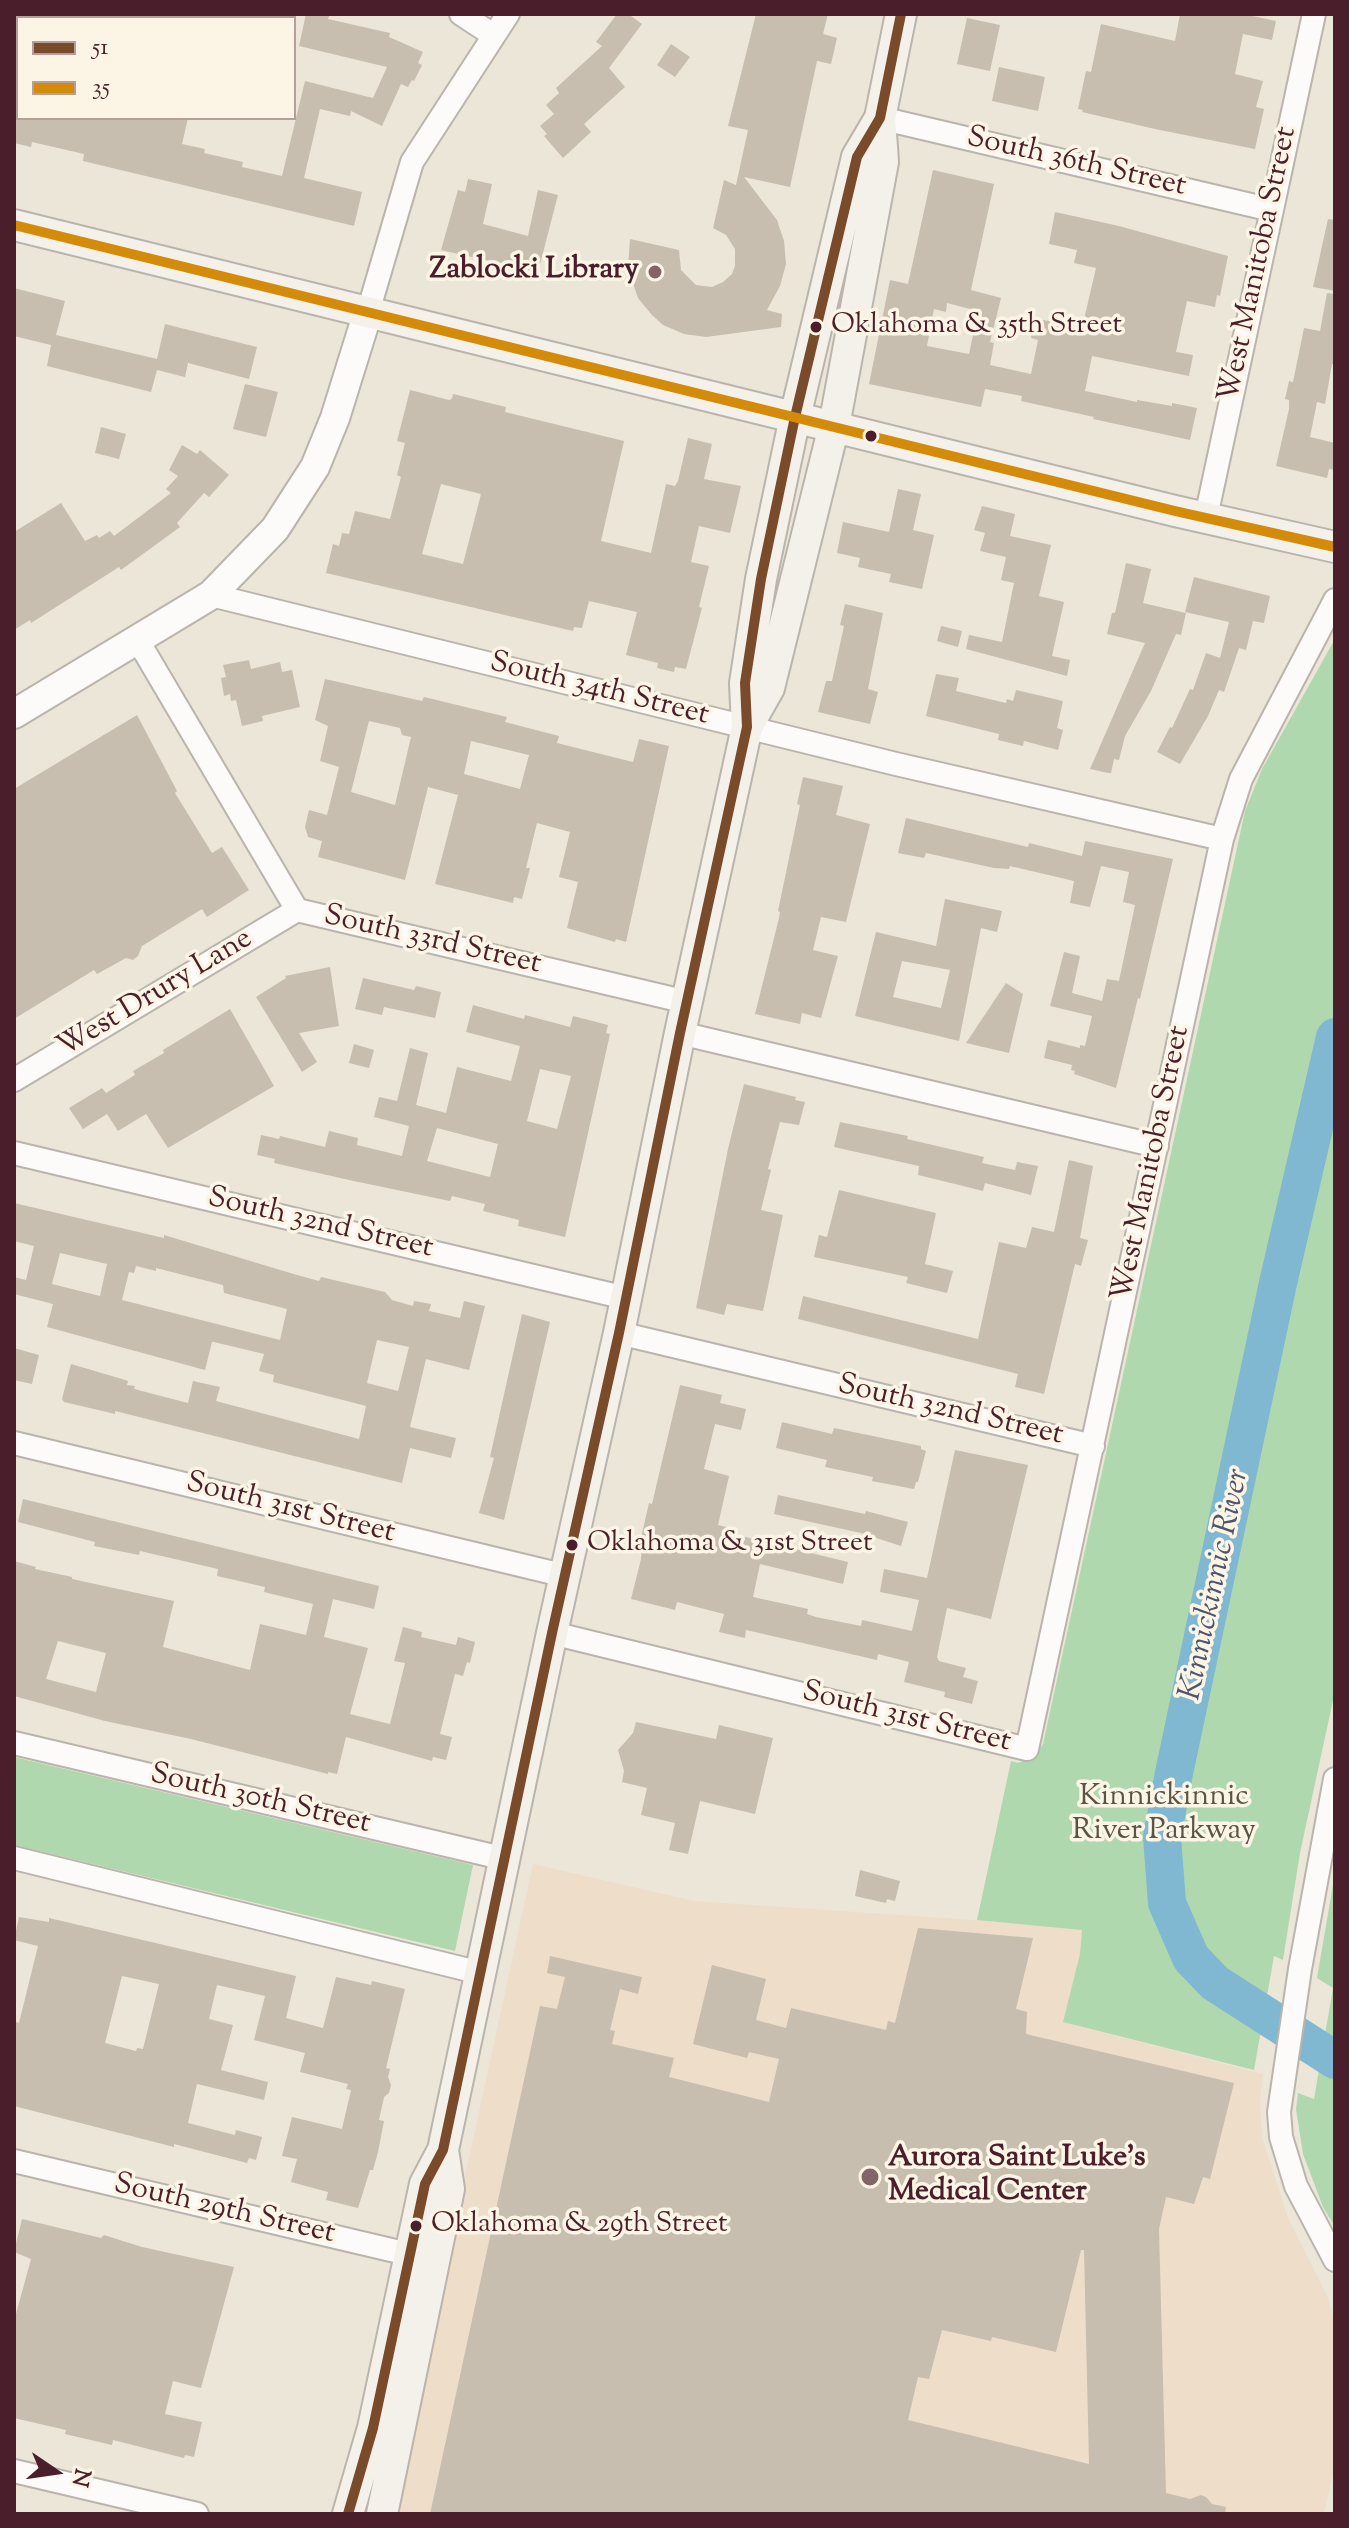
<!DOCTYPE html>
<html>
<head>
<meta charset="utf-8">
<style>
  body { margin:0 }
  #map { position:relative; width:1349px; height:2528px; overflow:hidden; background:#ebe6d8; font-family:"Sorts Mill Goudy",serif }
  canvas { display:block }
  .frame { position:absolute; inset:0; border:16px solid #4a1f2b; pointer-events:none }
  .legend { position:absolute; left:16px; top:16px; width:280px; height:104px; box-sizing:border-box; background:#fcf5e5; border:2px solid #b59f9b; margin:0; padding:10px 14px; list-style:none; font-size:24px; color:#4a1f2b }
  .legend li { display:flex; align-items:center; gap:16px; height:40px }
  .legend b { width:40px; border:2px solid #b59f9b }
  .north { position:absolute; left:16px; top:2432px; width:80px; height:80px; -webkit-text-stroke:6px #fcf5e5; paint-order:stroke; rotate:103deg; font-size:22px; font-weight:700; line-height:32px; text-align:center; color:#4a1f2b }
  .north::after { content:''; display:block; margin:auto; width:28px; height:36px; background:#4a1f2b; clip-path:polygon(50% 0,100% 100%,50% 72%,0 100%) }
</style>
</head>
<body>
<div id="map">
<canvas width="1349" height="2528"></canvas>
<div class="frame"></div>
<ul class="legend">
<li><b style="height:10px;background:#7a4b2a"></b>51</li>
<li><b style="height:10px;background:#d48b09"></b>35</li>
</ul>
<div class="north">N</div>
</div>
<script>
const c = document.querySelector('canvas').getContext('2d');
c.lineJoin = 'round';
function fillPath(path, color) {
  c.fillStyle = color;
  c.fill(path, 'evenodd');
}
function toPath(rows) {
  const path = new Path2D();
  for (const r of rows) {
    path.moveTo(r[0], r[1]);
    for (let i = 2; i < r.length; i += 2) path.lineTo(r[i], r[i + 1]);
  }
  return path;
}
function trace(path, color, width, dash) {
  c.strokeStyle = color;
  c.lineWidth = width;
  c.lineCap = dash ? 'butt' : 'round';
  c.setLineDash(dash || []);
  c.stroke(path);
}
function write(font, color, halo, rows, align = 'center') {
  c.font = font + ' "Sorts Mill Goudy",serif';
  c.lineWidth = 7;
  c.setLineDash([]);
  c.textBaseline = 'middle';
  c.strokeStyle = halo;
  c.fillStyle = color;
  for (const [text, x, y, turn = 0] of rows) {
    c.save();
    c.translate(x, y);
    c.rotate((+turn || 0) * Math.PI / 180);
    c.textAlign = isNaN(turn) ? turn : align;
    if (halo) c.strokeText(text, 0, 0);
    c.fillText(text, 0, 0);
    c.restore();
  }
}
const built = toPath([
  [533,1864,694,1901,1032,1924,1082,1930,1080,1954,1063,2022,1263,2074,1260,2100,1262,2137,1288,2218,1328,2298,1335,2323,1335,2464,1324,2514,399,2514,429,2342]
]);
const green = toPath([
  [1335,639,1335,1691,1300,1853,1283,1960,1274,1956,1254,2070,1063,2022,1080,1954,1082,1930,977,1920,1011,1761,1018,1763,1035,1756,1043,1744,1245,811,1262,769],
  [14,1757,473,1865,455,1951,14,1845],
  [1335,1873,1335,2227,1323,2207,1303,2154,1296,2109,1298,2093,1314,2099,1333,1988,1317,1978]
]);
const river = toPath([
  [1335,1037,1278,1283,1174,1773,1162,1837,1167,1903,1191,1958,1215,1983,1335,2060]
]);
const building = toPath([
  [306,14,330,14,328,19,390,33,389,37,423,52,418,63,422,65,414,81,412,80,408,87,401,84,382,126,351,111,350,116,320,109,304,178,362,192,354,226,83,161,84,154,32,142,31,147,14,143,14,118,188,118,182,144,205,149,204,153,243,162,242,167,282,176,305,81,373,98,387,67,299,46],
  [617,14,628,14,642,24,609,68,625,87,584,124,591,132,563,158,544,136,547,134,540,126,554,114,546,105,559,93,556,88,602,46,596,42],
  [756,14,828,14,823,34,837,38,831,64,817,61,790,187,744,177,777,220,784,241,786,264,780,286,767,310,782,314,781,327,706,337,684,334,663,325,652,315,638,298,628,269,630,239,679,250,681,270,696,285,712,287,723,282,732,274,735,266,735,249,726,235,713,228,724,180,736,185,748,130,728,126],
  [1180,14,1243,14,1276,21,1272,40,1243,34,1235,74,1263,81,1256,107,1264,109,1255,149,1155,129,1082,112,1083,110,1078,109,1086,71,1091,72,1101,24,1175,41],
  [967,18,1000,25,990,71,957,64],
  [671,44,690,57,675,77,657,65],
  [999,67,1045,77,1038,111,992,101],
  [933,170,994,184,971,290,1001,298,990,342,994,343,990,365,1031,374,1038,340,1031,338,1034,318,1082,328,1096,268,1074,263,1077,250,1049,244,1055,212,1119,226,1228,256,1220,296,1217,295,1215,307,1187,301,1176,352,1193,355,1189,376,1092,356,1085,391,1137,402,1137,400,1172,406,1172,403,1197,408,1190,440,1093,419,1094,417,1021,401,1022,396,985,389,981,407,869,384,890,280,908,284],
  [947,303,978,311,969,354,927,346,934,309,946,312],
  [468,179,492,184,483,224,528,236,538,190,558,195,538,272,441,250,458,190,465,192],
  [1328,219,1335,220,1335,291,1313,287],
  [14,288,65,301,56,335,157,359,165,324,257,347,249,379,188,363,185,377,157,370,151,392,47,366,51,345,14,336],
  [1327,293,1335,294,1335,364,1332,364,1325,404,1317,402,1310,437,1335,443,1335,470,1329,469,1327,478,1276,466,1289,409,1289,400,1285,399,1289,381,1293,382,1304,328,1320,331],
  [245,384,278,392,266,437,233,429],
  [410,390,449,400,452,399,453,394,506,407,505,412,624,441,601,541,651,553,666,484,675,486,678,481,688,438,712,444,704,479,741,486,730,533,699,526,691,562,709,566,699,607,702,608,686,669,675,667,674,672,657,668,658,663,626,655,637,612,589,601,582,628,574,627,573,631,326,573,333,544,339,546,342,533,349,534,355,511,390,519,401,477,397,475,405,443,397,441],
  [441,484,481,494,463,564,422,554],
  [101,427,126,434,119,459,95,453],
  [182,445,197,454,200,450,229,475,209,497,204,493,177,523,180,527,121,570,119,567,31,623,30,620,14,630,14,532,61,503,85,541,97,535,99,538,110,531,114,536,171,493,166,489,178,476,169,470],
  [898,489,921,494,913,530,934,535,922,589,889,582,891,574,858,567,860,558,837,553,843,522,889,532],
  [982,506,1015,514,1010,536,1051,545,1039,596,1064,602,1052,656,1070,660,1067,676,966,649,969,635,1002,642,1014,583,1001,580,1006,557,980,551,985,533,974,530],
  [1126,563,1151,569,1143,603,1186,613,1181,635,1176,634,1151,691,1125,736,1119,760,1114,759,1111,773,1108,773,1090,769,1145,643,1107,634,1112,613,1115,613],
  [1194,577,1270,596,1264,623,1253,621,1246,650,1239,648,1224,692,1219,690,1208,716,1180,764,1157,752,1170,727,1172,728,1190,689,1193,690,1206,653,1220,658,1229,622,1185,612],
  [845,604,883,613,868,689,878,692,870,724,818,712,826,681,832,681,844,626,840,625],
  [941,626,962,631,958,647,937,641],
  [249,660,251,669,280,662,282,672,292,670,300,707,262,716,263,721,242,726,236,700,231,701,230,694,224,696,221,678,226,677,223,665],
  [936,674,959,678,956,691,1006,703,1007,699,1013,701,1016,690,1063,701,1057,728,1063,730,1058,750,1024,741,1023,746,998,740,999,734,926,716],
  [325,679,422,701,424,697,507,717,505,722,559,736,557,743,633,762,639,739,669,746,626,942,616,939,615,942,567,928,578,882,559,877,570,832,537,823,526,868,530,868,522,899,514,897,513,903,435,884,458,795,428,787,405,880,318,857,322,841,308,837,305,827,309,810,327,815,339,767,320,761,328,726,315,720],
  [369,721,400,728,402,735,411,737,395,805,351,792],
  [471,741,529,755,520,789,464,774],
  [137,715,177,791,175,793,212,853,222,847,249,890,207,917,202,909,142,946,138,956,133,960,126,958,97,974,94,970,14,1019,14,789],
  [803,777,843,786,836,815,870,824,846,922,821,917,813,950,838,956,821,1018,802,1013,800,1024,755,1014,779,918,780,912,778,911,800,805,797,804],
  [906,818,1028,847,1029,843,1082,856,1085,841,1173,859,1140,999,1138,998,1116,1088,1074,1074,1075,1071,1071,1070,1072,1065,1044,1058,1048,1040,1080,1048,1080,1045,1085,1046,1092,1016,1050,1006,1064,952,1080,956,1072,993,1102,1001,1107,979,1119,981,1135,905,1123,902,1129,872,1101,866,1090,907,1070,903,1074,881,1010,866,1009,869,994,868,926,853,924,858,898,853],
  [945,899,1002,911,997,932,981,928,959,1041,855,1016,876,932,936,946],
  [902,961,950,970,941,1008,893,997],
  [330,967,339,1026,299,1033,317,1062,302,1072,256,997,286,978,285,976],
  [363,978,414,990,416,986,441,992,435,1018,384,1007,382,1015,355,1009],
  [1006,983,1023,994,1009,1053,966,1043],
  [473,1005,524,1019,525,1015,570,1027,573,1016,608,1025,606,1033,610,1034,565,1237,518,1226,519,1220,483,1211,485,1204,452,1196,450,1201,349,1180,274,1163,275,1159,257,1155,261,1135,279,1139,280,1136,325,1147,329,1131,358,1138,357,1145,402,1156,409,1126,374,1117,379,1097,397,1101,410,1048,428,1053,416,1105,446,1113,457,1067,511,1081,520,1046,466,1032],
  [540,1069,571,1076,557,1129,527,1121],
  [437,1128,498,1144,490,1177,427,1161],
  [230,1009,274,1086,168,1148,146,1114,118,1131,107,1114,83,1129,69,1108,102,1088,106,1093,135,1075,133,1071,164,1053,163,1050],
  [354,1044,374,1050,369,1068,349,1063],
  [744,1084,796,1097,795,1100,805,1102,799,1125,780,1122,768,1169,771,1170,761,1210,783,1215,763,1311,727,1304,724,1315,696,1308,728,1149],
  [840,1122,908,1136,907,1139,984,1157,982,1163,1015,1170,1017,1162,1038,1166,1031,1195,985,1183,983,1191,959,1185,918,1175,919,1166,834,1147],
  [1069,1160,1093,1166,1080,1238,1088,1240,1081,1266,1075,1264,1044,1394,1015,1387,1018,1374,798,1319,803,1296,978,1339,999,1242,1026,1248,1032,1227,1054,1232],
  [839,1190,936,1213,925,1264,953,1271,947,1293,906,1283,908,1277,814,1257,819,1235,827,1237],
  [14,1203,164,1238,164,1235,297,1275,319,1281,321,1277,385,1292,392,1300,413,1306,414,1301,431,1304,429,1311,460,1318,464,1301,485,1306,469,1370,426,1359,410,1427,456,1438,451,1458,410,1448,402,1483,115,1411,115,1414,64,1402,62,1399,71,1364,122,1379,128,1381,127,1385,135,1386,134,1389,188,1403,193,1381,220,1387,216,1401,359,1439,366,1406,273,1382,274,1375,259,1371,264,1354,214,1342,212,1342,205,1370,47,1327,53,1304,14,1294,14,1277,26,1280,34,1246,14,1241],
  [60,1253,107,1264,100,1296,52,1284],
  [136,1266,156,1271,156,1268,223,1285,224,1293,287,1309,280,1340,122,1300,129,1272,134,1273],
  [377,1340,409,1347,398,1391,367,1383],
  [522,1314,550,1322,504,1520,479,1513,494,1458,490,1457],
  [14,1348,39,1355,32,1384,14,1380],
  [680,1385,722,1395,720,1403,746,1409,741,1430,715,1424,704,1469,729,1476,718,1525,730,1528,729,1533,848,1562,843,1584,760,1564,753,1597,808,1609,807,1614,816,1617,861,1626,862,1620,912,1631,919,1600,880,1592,884,1569,927,1578,955,1450,1028,1465,991,1619,947,1608,937,1657,939,1661,966,1668,963,1677,978,1681,972,1704,944,1697,945,1692,904,1682,909,1662,878,1654,877,1660,746,1630,745,1638,719,1632,724,1614,677,1602,675,1610,631,1599,641,1559,642,1547,639,1547,649,1503,652,1504],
  [782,1422,832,1434,834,1428,921,1446,921,1449,926,1451,918,1482,916,1482,914,1489,872,1481,873,1477,825,1467,827,1460,776,1448],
  [778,1495,865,1514,866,1511,908,1522,901,1546,861,1533,774,1514],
  [23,1499,379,1586,374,1609,333,1599,324,1637,368,1648,350,1714,390,1724,405,1663,394,1661,403,1627,422,1632,421,1637,456,1645,458,1637,475,1642,470,1663,467,1662,463,1676,455,1674,440,1734,452,1737,446,1760,433,1757,432,1761,346,1737,337,1774,328,1772,328,1774,191,1739,105,1721,14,1696,14,1561,36,1567,35,1569,72,1577,72,1579,174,1601,163,1647,250,1670,260,1624,306,1635,313,1604,264,1592,265,1587,217,1576,218,1569,140,1551,139,1555,94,1546,95,1542,18,1522],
  [58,1641,106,1653,96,1692,46,1679],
  [636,1722,716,1739,719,1725,773,1738,755,1814,700,1801,688,1854,669,1850,675,1823,641,1815,647,1788,622,1782,624,1771,618,1750,633,1733],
  [860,1870,900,1881,895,1901,887,1899,886,1903,855,1896],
  [19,1917,49,1922,49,1918,296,1976,286,2018,323,2028,336,1977,371,1985,372,1981,405,1989,386,2068,390,2069,388,2077,391,2085,389,2093,384,2097,379,2120,384,2121,378,2152,373,2170,370,2170,358,2208,326,2200,328,2192,291,2182,297,2159,282,2156,292,2117,342,2129,351,2090,346,2089,348,2084,300,2072,305,2053,254,2040,265,1996,217,1985,209,2019,233,2025,221,2070,268,2082,264,2100,197,2084,188,2123,235,2135,236,2130,262,2137,256,2160,249,2158,247,2163,174,2144,174,2147,14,2106,14,2021,19,2023,38,1946,14,1940],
  [122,1976,159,1984,143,2049,137,2048,136,2051,105,2043],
  [918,1928,1033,1938,1016,2009,1027,2012,1026,2034,1234,2083,1210,2179,1203,2177,1194,2204,1166,2197,1159,2229,1166,2493,1190,2499,1201,2495,1206,2497,1212,2504,1226,2507,1225,2514,430,2514,540,2006,557,2009,565,1977,547,1973,550,1956,642,1977,638,1994,620,1989,610,2030,615,2031,612,2044,674,2058,669,2077,769,2102,779,2059,749,2052,747,2058,693,2044,712,1965,766,1979,756,2020,786,2028,791,2008,886,2030,888,2021,895,2023],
  [1081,2250,1084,2250,1089,2464,908,2420,918,2377,929,2379,942,2330,991,2341,992,2337,1056,2352],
  [22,2219,101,2238,104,2235,142,2247,234,2267,201,2388,173,2381,165,2414,202,2422,194,2457,185,2455,184,2458,113,2440,112,2445,65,2434,66,2430,14,2418,14,2321,31,2259,14,2252]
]);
const minor = toPath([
  [461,14,493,35],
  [880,118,1272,210],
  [368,312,412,162,508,14],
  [1206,517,1314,14],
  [211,595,896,764,1222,839],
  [137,639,297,910,687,1002],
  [680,1033,1157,1146],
  [14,1080,297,910],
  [14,1153,626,1298],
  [619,1333,1093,1446],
  [14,1443,566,1576],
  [552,1633,1027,1749,1222,839,1241,779,1335,600],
  [14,1743,506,1859],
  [1335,1779,1300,1969,1279,2112,1281,2137,1296,2186,1335,2260],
  [14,1858,481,1973],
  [14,2161,425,2258],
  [14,2471,197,2514]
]);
const tertiary = toPath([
  [14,714,211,595,275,529,315,467,335,418,368,312]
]);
const secondary = toPath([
  [14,225,1175,511,1335,547],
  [747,727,769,688,834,426,883,162,880,118,901,14],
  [348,2514,373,2428,425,2184,443,2150,552,1633,619,1333,680,1033,747,727,745,683,761,579,795,417,857,157,880,118],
  [382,2514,449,2189,443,2150]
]);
const bus1 = toPath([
  [348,2514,373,2428,425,2184,443,2150,552,1633,619,1333,680,1033,747,727,745,683,761,579,795,417,857,157,880,118,901,14]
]);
const bus2 = toPath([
  [14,225,1175,511,1335,547]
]);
const markers = [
  [655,272,8,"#826568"],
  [816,327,7,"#4a1f2b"],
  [871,436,7,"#4a1f2b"],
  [572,1545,7,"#4a1f2b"],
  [870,2177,10,"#826568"],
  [416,2226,7,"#4a1f2b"]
];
const busNames = [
  ["Oklahoma & 35th Street",831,327],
  ["Oklahoma & 31st Street",587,1545],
  ["Oklahoma & 29th Street",431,2226]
];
const streetNames = [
  ["South 36th Street",1076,164,13],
  ["West Manitoba Street",1260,265,-78],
  ["South 34th Street",599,691,14],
  ["South 33rd Street",432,942,13],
  ["West Drury Lane",156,995,-31],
  ["West Manitoba Street",1153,1164,-78],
  ["South 32nd Street",320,1225,13],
  ["South 32nd Street",950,1412,13],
  ["South 31st Street",290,1510,14],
  ["South 31st Street",906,1719,14],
  ["South 30th Street",260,1801,13],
  ["South 29th Street",224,2211,13]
];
const poiNames = [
  ["Zablocki Library",639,272],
  ["Aurora Saint Luke's",888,2160,"left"],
  ["Medical Center",888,2194,"left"]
];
const parkNames = [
  ["Kinnickinnic",1164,1799],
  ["River Parkway",1164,1833]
];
const waterNames = [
  ["Kinnickinnic River",1217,1585,-78]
];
fillPath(built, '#eeddc9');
fillPath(green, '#b0d8ae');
trace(river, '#81b8d1', 38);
fillPath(building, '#c7beaf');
trace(minor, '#bbb4ac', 26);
trace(tertiary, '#bbb4ac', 32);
trace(secondary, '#bbb4ac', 34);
trace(minor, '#fcfbf9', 22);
trace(tertiary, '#fcfbf9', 28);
trace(secondary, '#f4f1eb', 30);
trace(bus1, '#7a4b2a', 10);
trace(bus2, '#d48b09', 10);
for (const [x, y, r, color] of markers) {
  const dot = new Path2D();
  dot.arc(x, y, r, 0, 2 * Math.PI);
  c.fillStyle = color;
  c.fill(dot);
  trace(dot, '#fcf5e5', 3);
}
write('28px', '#4a1f2b', '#fcf5e5', busNames, 'left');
write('30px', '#4a1f2b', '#fcf5e5', streetNames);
write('bold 30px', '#4a1f2b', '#fcf5e5', poiNames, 'right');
write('30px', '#5a5348', '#fcf5e5', parkNames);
write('italic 32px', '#4e556c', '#fcf5e5', waterNames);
</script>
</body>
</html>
